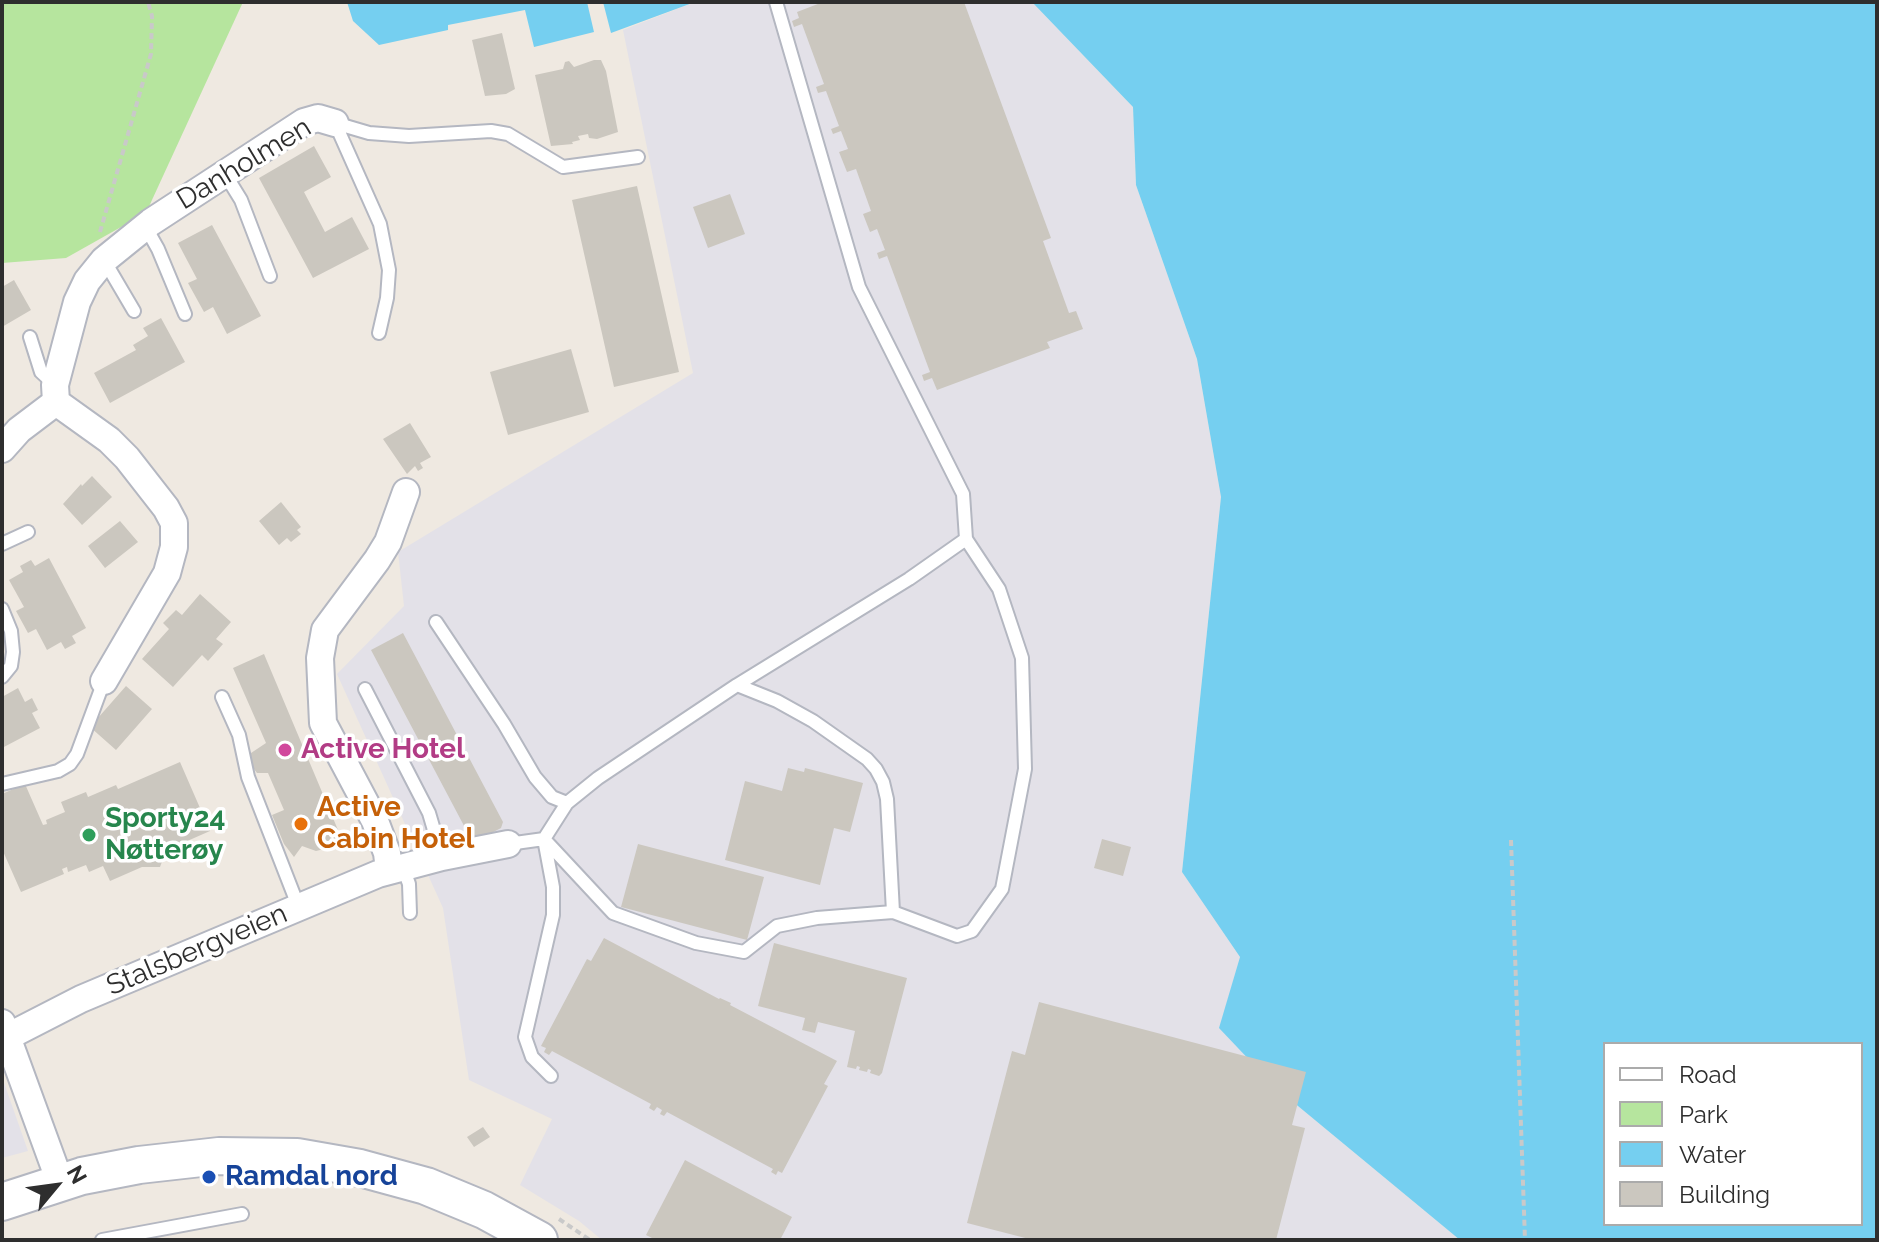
<!DOCTYPE html>
<html>
<head>
<meta charset="utf-8">
<style>
  body { margin:0 }
  #map { position:relative; width:1879px; height:1242px; overflow:hidden; background:#efe9e1; font-family:Raleway,sans-serif }
  canvas { display:block }
  .frame { position:absolute; inset:0; border:4px solid #2e2e2e; pointer-events:none }
  .legend { position:absolute; left:1603px; top:1042px; width:260px; height:184px; box-sizing:border-box; background:#fff; border:2px solid #ababab; margin:0; padding:10px 14px; list-style:none; font-size:24px; color:#2e2e2e }
  .legend li { display:flex; align-items:center; gap:16px; height:40px }
  .legend b { width:40px; border:2px solid #ababab }
  .north { position:absolute; left:16px; top:1146px; width:80px; height:80px; -webkit-text-stroke:6px #fff; paint-order:stroke; rotate:61deg; font-size:22px; font-weight:700; line-height:32px; text-align:center; color:#2e2e2e }
  .north::after { content:''; display:block; margin:auto; width:28px; height:36px; background:#2e2e2e; clip-path:polygon(50% 0,100% 100%,50% 72%,0 100%) }
</style>
</head>
<body>
<div id="map">
<canvas width="1879" height="1242"></canvas>
<div class="frame"></div>
<ul class="legend">
<li><b style="height:10px;background:#fff"></b>Road</li>
<li><b style="height:22px;background:#b6e59e"></b>Park</li>
<li><b style="height:22px;background:#75cff0"></b>Water</li>
<li><b style="height:22px;background:#cbc7bf"></b>Building</li>
</ul>
<div class="north">N</div>
</div>
<script>
const c = document.querySelector('canvas').getContext('2d');
c.lineJoin = 'round';
function fillPath(path, color) {
  c.fillStyle = color;
  c.fill(path, 'evenodd');
}
function toPath(rows) {
  const path = new Path2D();
  for (const r of rows) {
    path.moveTo(r[0], r[1]);
    for (let i = 2; i < r.length; i += 2) path.lineTo(r[i], r[i + 1]);
  }
  return path;
}
function trace(path, color, width, dash) {
  c.strokeStyle = color;
  c.lineWidth = width;
  c.lineCap = dash ? 'butt' : 'round';
  c.setLineDash(dash || []);
  c.stroke(path);
}
function write(font, color, halo, rows, align = 'center') {
  c.font = font + ' Raleway,sans-serif';
  c.lineWidth = 7;
  c.setLineDash([]);
  c.textBaseline = 'middle';
  c.strokeStyle = halo;
  c.fillStyle = color;
  for (const [text, x, y, turn = 0] of rows) {
    c.save();
    c.translate(x, y);
    c.rotate((+turn || 0) * Math.PI / 180);
    c.textAlign = isNaN(turn) ? turn : align;
    if (halo) c.strokeText(text, 0, 0);
    c.fillText(text, 0, 0);
    c.restore();
  }
}
const industrial = toPath([
  [695,2,1032,2,1133,107,1136,185,1197,359,1221,497,1182,872,1240,957,1220,1028,1275,1087,1460,1240,602,1240,579,1221,520,1185,552,1119,469,1080,443,908,337,674,404,606,398,552,693,373,623,30],
  [2,1077,28,1151,2,1158]
]);
const green = toPath([
  [2,2,243,2,146,213,66,258,2,263]
]);
const water = toPath([
  [347,2,587,2,594,32,534,47,525,10,448,25,448,30,379,45,353,21],
  [603,2,695,2,611,33],
  [1032,2,1877,2,1877,1240,1460,1240,1275,1087,1219,1028,1240,957,1182,872,1221,497,1197,359,1136,185,1133,107],
  [1605,1044,1861,1044,1861,1224,1605,1224]
]);
const building = toPath([
  [823,2,964,2,1051,238,1043,241,1069,313,1076,311,1083,329,1047,342,1050,348,937,390,932,378,924,381,922,375,930,372,887,256,879,259,877,253,885,250,877,229,870,232,863,214,871,211,856,169,847,172,839,152,848,149,841,131,833,134,831,129,839,126,826,91,818,93,816,87,824,84,802,24,794,27,792,21,799,18,797,12],
  [502,33,515,89,506,94,485,96,472,40],
  [594,60,601,60,606,71,618,132,597,139,589,138,588,134,578,136,580,140,572,142,573,144,551,146,535,75,563,69,565,62,569,61,574,67],
  [314,146,331,177,304,192,325,232,352,217,369,249,313,278,259,178],
  [637,186,679,372,614,387,572,200],
  [730,194,745,234,708,248,693,207],
  [212,225,261,316,227,334,213,307,204,312,188,283,197,279,178,243],
  [14,280,31,310,2,327,2,287],
  [161,318,185,362,110,403,94,373,136,350,133,345,148,336,143,328],
  [571,349,589,412,508,435,490,372],
  [410,423,431,457,420,463,423,468,418,471,415,466,407,474,383,439],
  [92,476,112,497,82,525,63,504,81,484,82,486],
  [281,502,301,527,297,530,301,534,291,542,287,538,279,545,259,521],
  [120,521,138,542,105,568,88,546],
  [49,558,86,628,72,636,76,643,65,649,61,642,47,650,36,629,28,633,16,611,24,607,9,580,23,572,20,566,31,560,35,566],
  [200,594,231,622,216,639,223,644,208,661,202,655,173,687,142,659,169,629,163,623,176,610,182,615],
  [403,633,503,822,501,828,476,841,471,839,371,650],
  [264,654,338,830,336,838,324,849,316,851,302,846,294,857,284,844,272,815,284,810,268,773,257,773,250,764,251,753,266,743,233,668],
  [126,686,152,709,116,750,90,727],
  [18,688,25,702,32,698,38,710,32,713,40,728,2,748,2,697],
  [180,762,210,831,160,853,163,859,160,867,142,867,110,881,103,866,89,872,86,865,68,872,67,867,62,869,64,874,21,892,2,849,2,794,25,784,43,825,47,824,46,820,65,812,61,802,86,792,88,797,116,785,118,789],
  [788,768,804,772,805,768,863,783,850,832,834,828,820,885,725,860,745,781,782,791],
  [1102,839,1131,847,1123,876,1094,868],
  [638,844,764,877,747,940,621,907],
  [604,938,719,999,720,998,731,1003,730,1005,837,1061,824,1084,828,1086,782,1173,778,1171,776,1175,771,1172,773,1169,667,1112,664,1116,660,1114,662,1110,657,1107,654,1111,649,1108,651,1104,552,1051,549,1055,544,1052,546,1048,541,1046,587,959,591,961],
  [774,943,907,978,882,1073,879,1076,870,1073,871,1070,868,1069,867,1072,859,1070,860,1067,857,1066,856,1069,847,1067,855,1031,818,1022,815,1033,802,1030,805,1018,758,1006],
  [1039,1002,1306,1072,1292,1125,1305,1128,1276,1240,1033,1240,967,1223,1012,1051,1025,1055],
  [483,1127,490,1137,474,1147,467,1137],
  [685,1160,792,1217,780,1240,656,1240,646,1235]
]);
const path = toPath([
  [100,232,151,54,152,16,148,2],
  [1511,840,1525,1240],
  [559,1219,590,1240]
]);
const service = toPath([
  [335,123,369,133,409,136,491,131,508,134,563,167,638,157],
  [335,123,380,224,389,270,387,298,379,333],
  [225,174,241,200,270,276],
  [145,226,158,249,185,314],
  [104,260,134,311],
  [30,337,41,372,55,385],
  [2,544,28,532],
  [2,609,11,631,13,652,11,666,2,677],
  [436,622,504,724,535,777,552,797,567,803],
  [737,685,777,701,813,721,867,759,876,769,883,782,887,799,893,912],
  [365,689,429,813,442,857],
  [222,697,239,735,248,777,299,908],
  [2,784,58,771,70,764,77,754,104,681],
  [508,844,544,839,567,803,598,778,737,685,909,579,966,539,963,494,859,287,776,2],
  [403,867,409,884,410,913],
  [551,1076,532,1057,525,1037,553,915,553,887,544,839,613,913,696,943,744,952,777,926,817,918,893,912,957,936,972,931,1002,889,1025,769,1022,658,999,589,966,539],
  [102,1240,242,1214]
]);
const minor = toPath([
  [56,402,55,385,77,302,87,281,104,260,151,222,304,122,318,118,335,123],
  [2,449,19,430,56,402,109,440,127,458,166,508,174,523,174,547,167,573,104,681],
  [389,870,387,853,375,821,323,723,320,658,325,630,377,560,388,542,406,492],
  [2,1023,60,1182],
  [7,1037,81,999,378,874,442,857,508,844]
]);
const secondary = toPath([
  [2,1202,82,1176,139,1165,219,1156,297,1157,360,1168,426,1186,484,1210,539,1240]
]);
const markers = [
  [285,750,8,"#d1479c"],
  [301,824,8,"#e8710a"],
  [89,835,8,"#2e9e5b"],
  [209,1177,8,"#1a4fb4"]
];
const streetNames = [
  ["Danholmen",244,164,-31],
  ["Stalsbergveien",197,950,-23]
];
const hotelNames = [
  ["Active Hotel",301,750]
];
const foodNames = [
  ["Active",317,808],
  ["Cabin Hotel",317,840]
];
const leisureNames = [
  ["Sporty24",105,819],
  ["Nøtterøy",105,851]
];
const transitNames = [
  ["Ramdal nord",225,1177]
];
fillPath(industrial, '#e3e1e8');
fillPath(green, '#b6e59e');
fillPath(water, '#75cff0');
fillPath(building, '#cbc7bf');
trace(service, '#b4b7c1', 16);
trace(minor, '#b4b7c1', 30);
trace(secondary, '#b4b7c1', 40);
trace(path, '#c9c9c9', 4, [6, 4]);
trace(service, '#fff', 12);
trace(minor, '#fff', 26);
trace(secondary, '#fff', 36);
for (const [x, y, r, color] of markers) {
  const dot = new Path2D();
  dot.arc(x, y, r, 0, 2 * Math.PI);
  c.fillStyle = color;
  c.fill(dot);
  trace(dot, '#fff', 3);
}
write('28px', '#2e2e2e', '#fff', streetNames);
write('bold 28px', '#b23c85', '#fff', hotelNames, 'left');
write('bold 28px', '#c56008', '#fff', foodNames, 'left');
write('bold 28px', '#27864d', '#fff', leisureNames, 'left');
write('bold 28px', '#164399', '#fff', transitNames, 'left');
</script>
</body>
</html>
